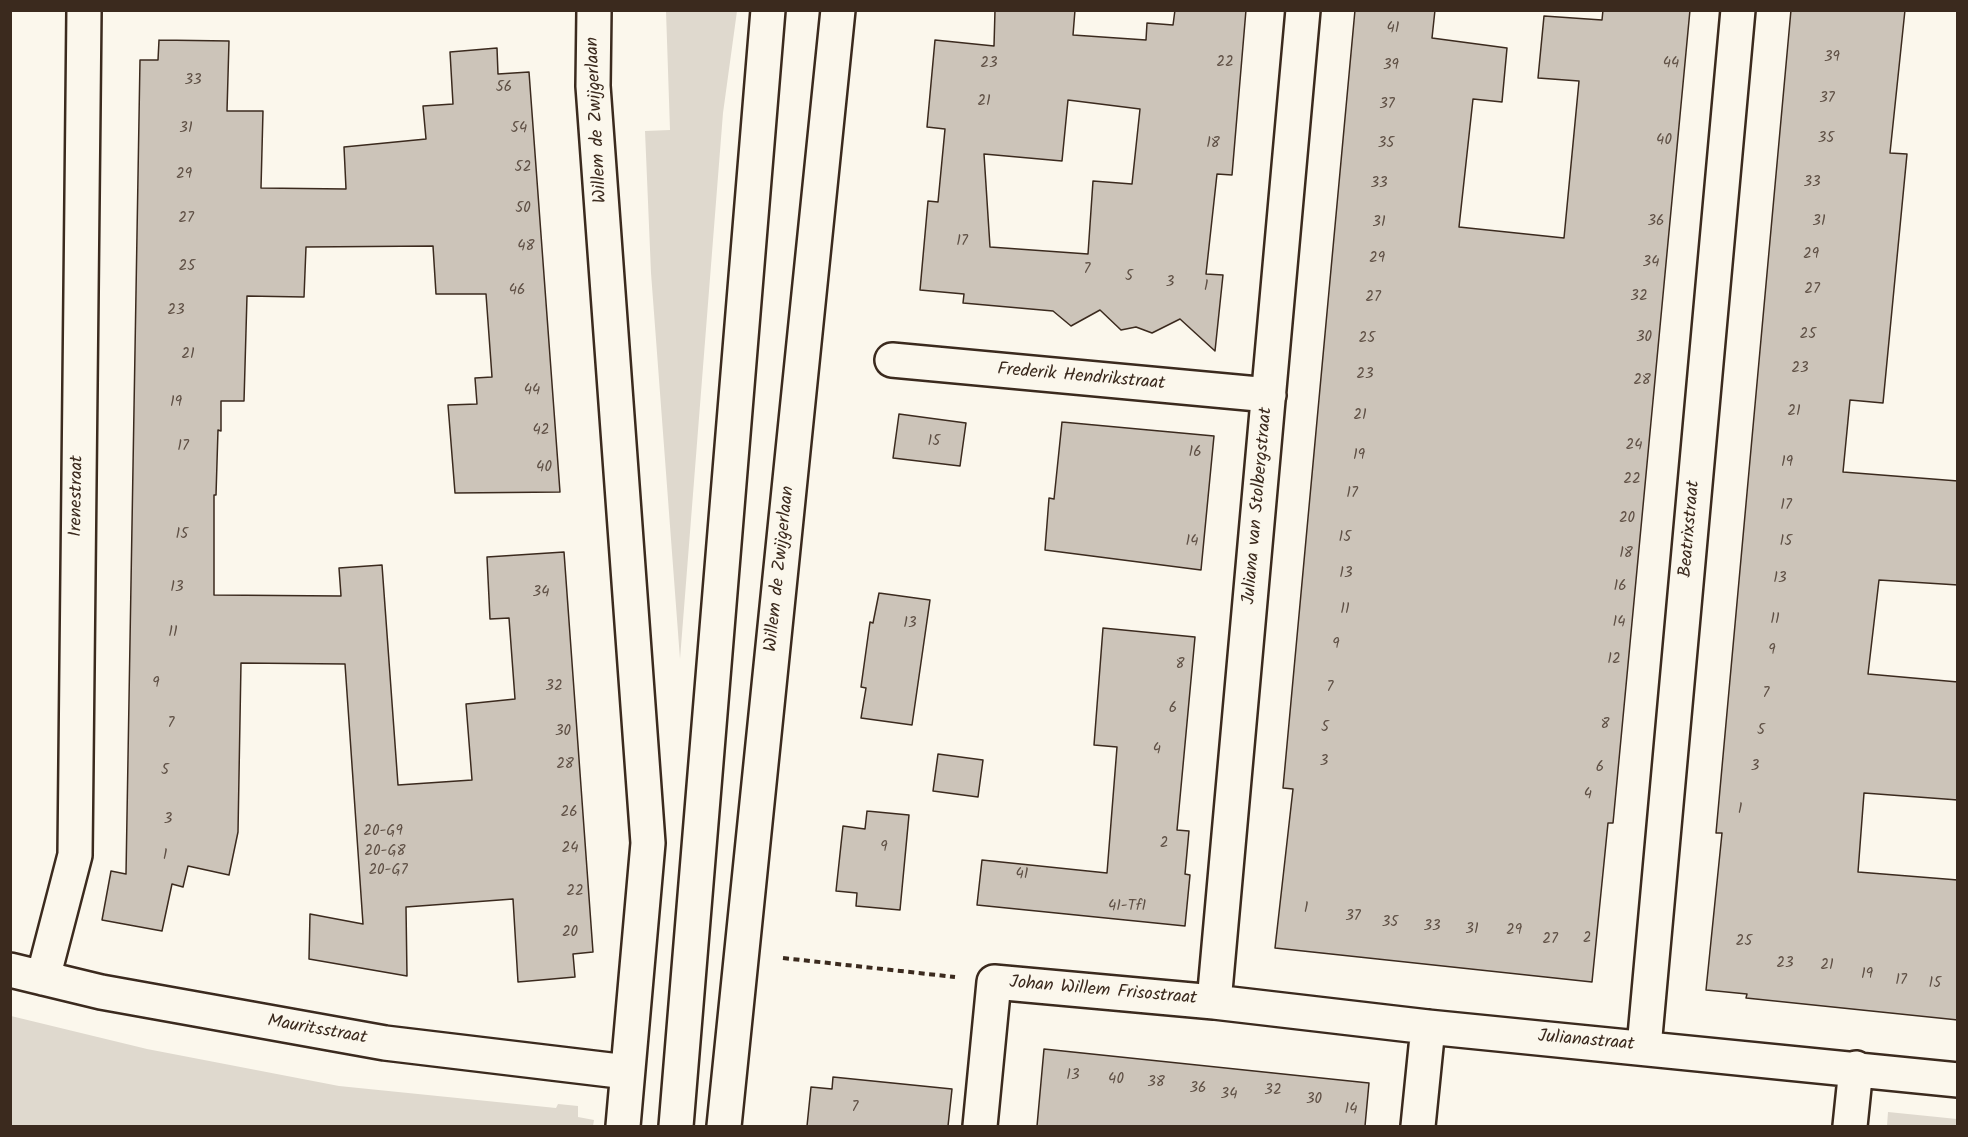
<!DOCTYPE html>
<html>
<head>
<meta charset="utf-8">
<style>
  body { margin:0 }
  #map { position:relative; width:1968px; height:1137px; overflow:hidden; background:#fbf7ec; font-family:Kalam,sans-serif }
  canvas { display:block }
  .frame { position:absolute; inset:0; border:12px solid #3b2a1e; pointer-events:none }
</style>
</head>
<body>
<div id="map">
<canvas width="1968" height="1137"></canvas>
<div class="frame"></div>
</div>
<script>
const c = document.querySelector('canvas').getContext('2d');
c.lineJoin = 'round';
function fillPath(path, color) {
  c.fillStyle = color;
  c.fill(path, 'evenodd');
}
function toPath(rows) {
  const path = new Path2D();
  for (const r of rows) {
    path.moveTo(r[0], r[1]);
    for (let i = 2; i < r.length; i += 2) path.lineTo(r[i], r[i + 1]);
  }
  return path;
}
function trace(path, color, width, dash) {
  c.strokeStyle = color;
  c.lineWidth = width;
  c.lineCap = dash ? 'butt' : 'round';
  c.setLineDash(dash || []);
  c.stroke(path);
}
function write(font, color, halo, rows, align = 'center') {
  c.font = font + ' Kalam,sans-serif';
  c.lineWidth = 4.5;
  c.setLineDash([]);
  c.textBaseline = 'middle';
  c.strokeStyle = halo;
  c.fillStyle = color;
  for (const [text, x, y, turn = 0] of rows) {
    c.save();
    c.translate(x, y);
    c.rotate((+turn || 0) * Math.PI / 180);
    c.textAlign = isNaN(turn) ? turn : align;
    if (halo) c.strokeText(text, 0, 0);
    c.fillText(text, 0, 0);
    c.restore();
  }
}
const green = toPath([
  [666,11,737,11,723,113,680,659,651,273,645,131,670,130],
  [11,1016,147,1049,339,1086,556,1108,558,1104,578,1106,578,1117,594,1120,593,1126,11,1126],
  [1888,1112,1957,1119,1957,1126,1887,1126]
]);
const building = toPath([
  [995,10,1075,10,1073,35,1146,40,1147,23,1173,25,1175,10,1246,10,1232,175,1217,174,1206,274,1223,275,1215,351,1180,319,1152,333,1136,327,1121,330,1100,310,1071,326,1053,311,963,303,964,294,920,290,928,201,938,202,945,129,927,127,935,40,994,46,995,10],
  [1068,100,1140,109,1132,184,1093,181,1088,254,990,247,984,154,1062,161,1068,100],
  [1355,10,1435,10,1432,38,1507,48,1502,102,1473,99,1459,227,1564,238,1579,81,1538,78,1544,16,1602,20,1603,10,1690,10,1613,823,1608,823,1592,982,1275,948,1293,789,1283,788,1355,10],
  [1791,10,1905,10,1890,153,1907,154,1883,403,1850,400,1843,472,1958,481,1958,585,1879,580,1868,674,1958,682,1958,800,1864,793,1858,872,1958,880,1958,1020,1746,998,1747,994,1706,990,1722,833,1716,833,1791,10],
  [159,40,229,41,227,111,263,111,261,188,346,189,344,147,426,139,423,106,453,104,450,52,497,48,498,74,529,72,560,492,455,493,448,405,477,404,475,378,492,377,486,294,436,294,433,246,306,247,304,297,247,296,244,401,221,401,221,431,218,430,216,495,214,495,214,595,341,596,339,568,382,565,398,785,472,780,466,704,515,699,509,618,490,619,487,557,564,552,593,952,573,954,575,977,518,982,513,899,406,907,407,976,309,959,310,914,363,924,345,664,241,663,238,832,229,875,188,866,183,887,172,884,162,931,102,920,111,871,126,874,140,60,158,60,159,40],
  [899,414,966,423,960,466,893,458,899,414],
  [1062,422,1214,436,1201,570,1045,550,1049,498,1054,499,1062,422],
  [879,593,930,600,912,725,861,718,866,688,861,687,870,622,873,623,879,593],
  [1103,628,1195,637,1177,830,1189,831,1185,874,1190,875,1185,926,977,905,982,860,1107,873,1117,747,1094,745,1103,628],
  [938,754,983,760,978,797,933,791,938,754],
  [867,811,909,815,900,910,856,906,857,893,836,891,843,826,865,829,867,811],
  [1044,1049,1369,1083,1365,1126,1037,1126,1044,1049],
  [833,1077,952,1089,948,1126,807,1126,811,1087,832,1089,833,1077]
]);
const path = toPath([
  [783,958,955,977]
]);
const minor = toPath([
  [594,10,593,86,648,843,623,1126],
  [892,360,1269,395],
  [10,970,101,992,385,1043,627,1072],
  [43,978,75,855,84,10],
  [1214,1002,1303,10],
  [1644,1047,1738,10],
  [980,1126,994,982,1214,1002,1428,1027,1958,1080],
  [1418,1126,1428,1027],
  [1850,1126,1856,1068]
]);
const major = toPath([
  [676,1126,768,10],
  [724,1126,838,10]
]);
const numberNames = [
  ["41",1393,29],
  ["39",1832,58],
  ["22",1225,63],
  ["23",989,64],
  ["44",1671,64],
  ["39",1391,66],
  ["33",193,81],
  ["56",504,88],
  ["37",1827,99],
  ["21",984,102],
  ["37",1387,105],
  ["31",186,129],
  ["54",519,129],
  ["35",1826,139],
  ["40",1664,141],
  ["18",1213,144],
  ["35",1386,144],
  ["52",523,168],
  ["29",184,175],
  ["33",1812,183],
  ["33",1379,184],
  ["50",523,209],
  ["27",186,219],
  ["36",1656,222],
  ["31",1819,222],
  ["31",1379,223],
  ["17",962,242],
  ["48",526,247],
  ["29",1811,255],
  ["29",1377,259],
  ["34",1651,263],
  ["25",187,267],
  ["7",1087,270],
  ["5",1129,277],
  ["3",1170,283],
  ["1",1206,287],
  ["27",1812,290],
  ["46",517,291],
  ["32",1639,297],
  ["27",1373,298],
  ["23",176,311],
  ["25",1808,335],
  ["30",1644,338],
  ["25",1367,339],
  ["21",188,355],
  ["23",1800,369],
  ["23",1365,375],
  ["28",1642,381],
  ["44",532,391],
  ["19",176,403],
  ["21",1794,412],
  ["21",1360,416],
  ["42",541,431],
  ["15",934,442],
  ["24",1634,446],
  ["17",183,447],
  ["16",1195,453],
  ["19",1359,456],
  ["19",1787,463],
  ["40",544,468],
  ["22",1632,480],
  ["17",1352,494],
  ["17",1786,506],
  ["20",1627,519],
  ["15",182,535],
  ["15",1345,538],
  ["14",1192,542],
  ["15",1786,542],
  ["18",1626,554],
  ["13",1346,574],
  ["13",1780,579],
  ["16",1620,587],
  ["13",177,588],
  ["34",541,593],
  ["11",1345,610],
  ["11",1775,620],
  ["14",1619,623],
  ["13",910,624],
  ["11",173,633],
  ["9",1336,645],
  ["9",1772,651],
  ["12",1614,660],
  ["8",1180,665],
  ["9",156,684],
  ["32",554,687],
  ["7",1330,688],
  ["7",1766,694],
  ["6",1173,709],
  ["7",171,724],
  ["8",1605,725],
  ["5",1325,728],
  ["5",1761,731],
  ["30",563,732],
  ["4",1157,750],
  ["3",1324,762],
  ["28",565,765],
  ["3",1755,767],
  ["6",1600,768],
  ["5",165,771],
  ["4",1588,795],
  ["1",1740,810],
  ["26",569,813],
  ["3",168,820],
  ["20-G9",383,832],
  ["2",1164,844],
  ["9",884,848],
  ["24",570,849],
  ["20-G8",385,852],
  ["1",165,856],
  ["20-G7",388,871],
  ["41",1022,875],
  ["22",575,892],
  ["41-Tf1",1127,907],
  ["1",1306,909],
  ["37",1353,917],
  ["35",1390,923],
  ["33",1432,927],
  ["31",1472,930],
  ["29",1514,931],
  ["20",570,933],
  ["2",1587,939],
  ["27",1550,940],
  ["25",1744,942],
  ["23",1785,964],
  ["21",1827,966],
  ["19",1867,975],
  ["17",1901,981],
  ["15",1935,984],
  ["13",1073,1076],
  ["40",1116,1080],
  ["38",1156,1083],
  ["36",1198,1089],
  ["32",1273,1091],
  ["34",1229,1095],
  ["30",1314,1100],
  ["7",855,1108],
  ["14",1351,1110]
];
const streetNames = [
  ["Willem de Zwijgerlaan",598,120,-93],
  ["Frederik Hendrikstraat",1081,378,5],
  ["Irenestraat",78,496,-89],
  ["Juliana van Stolbergstraat",1259,506,-85],
  ["Beatrixstraat",1691,529,-85],
  ["Willem de Zwijgerlaan",781,569,-84],
  ["Johan Willem Frisostraat",1103,992,5],
  ["Mauritsstraat",317,1031,10],
  ["Julianastraat",1586,1042,5]
];
fillPath(green, '#dfd9ce');
fillPath(building, '#ccc4b9');
trace(building, '#3b2a1e', 1.5);
trace(minor, '#3b2a1e', 38);
trace(major, '#3b2a1e', 38);
trace(path, '#3b2a1e', 4, [6, 4.5]);
trace(minor, '#fbf7ec', 33);
trace(major, '#fbf7ec', 33);
write('15px', '#5f5045', null, numberNames);
write('18px', '#3b2a1e', '#fbf7ec', streetNames);
</script>
</body>
</html>
